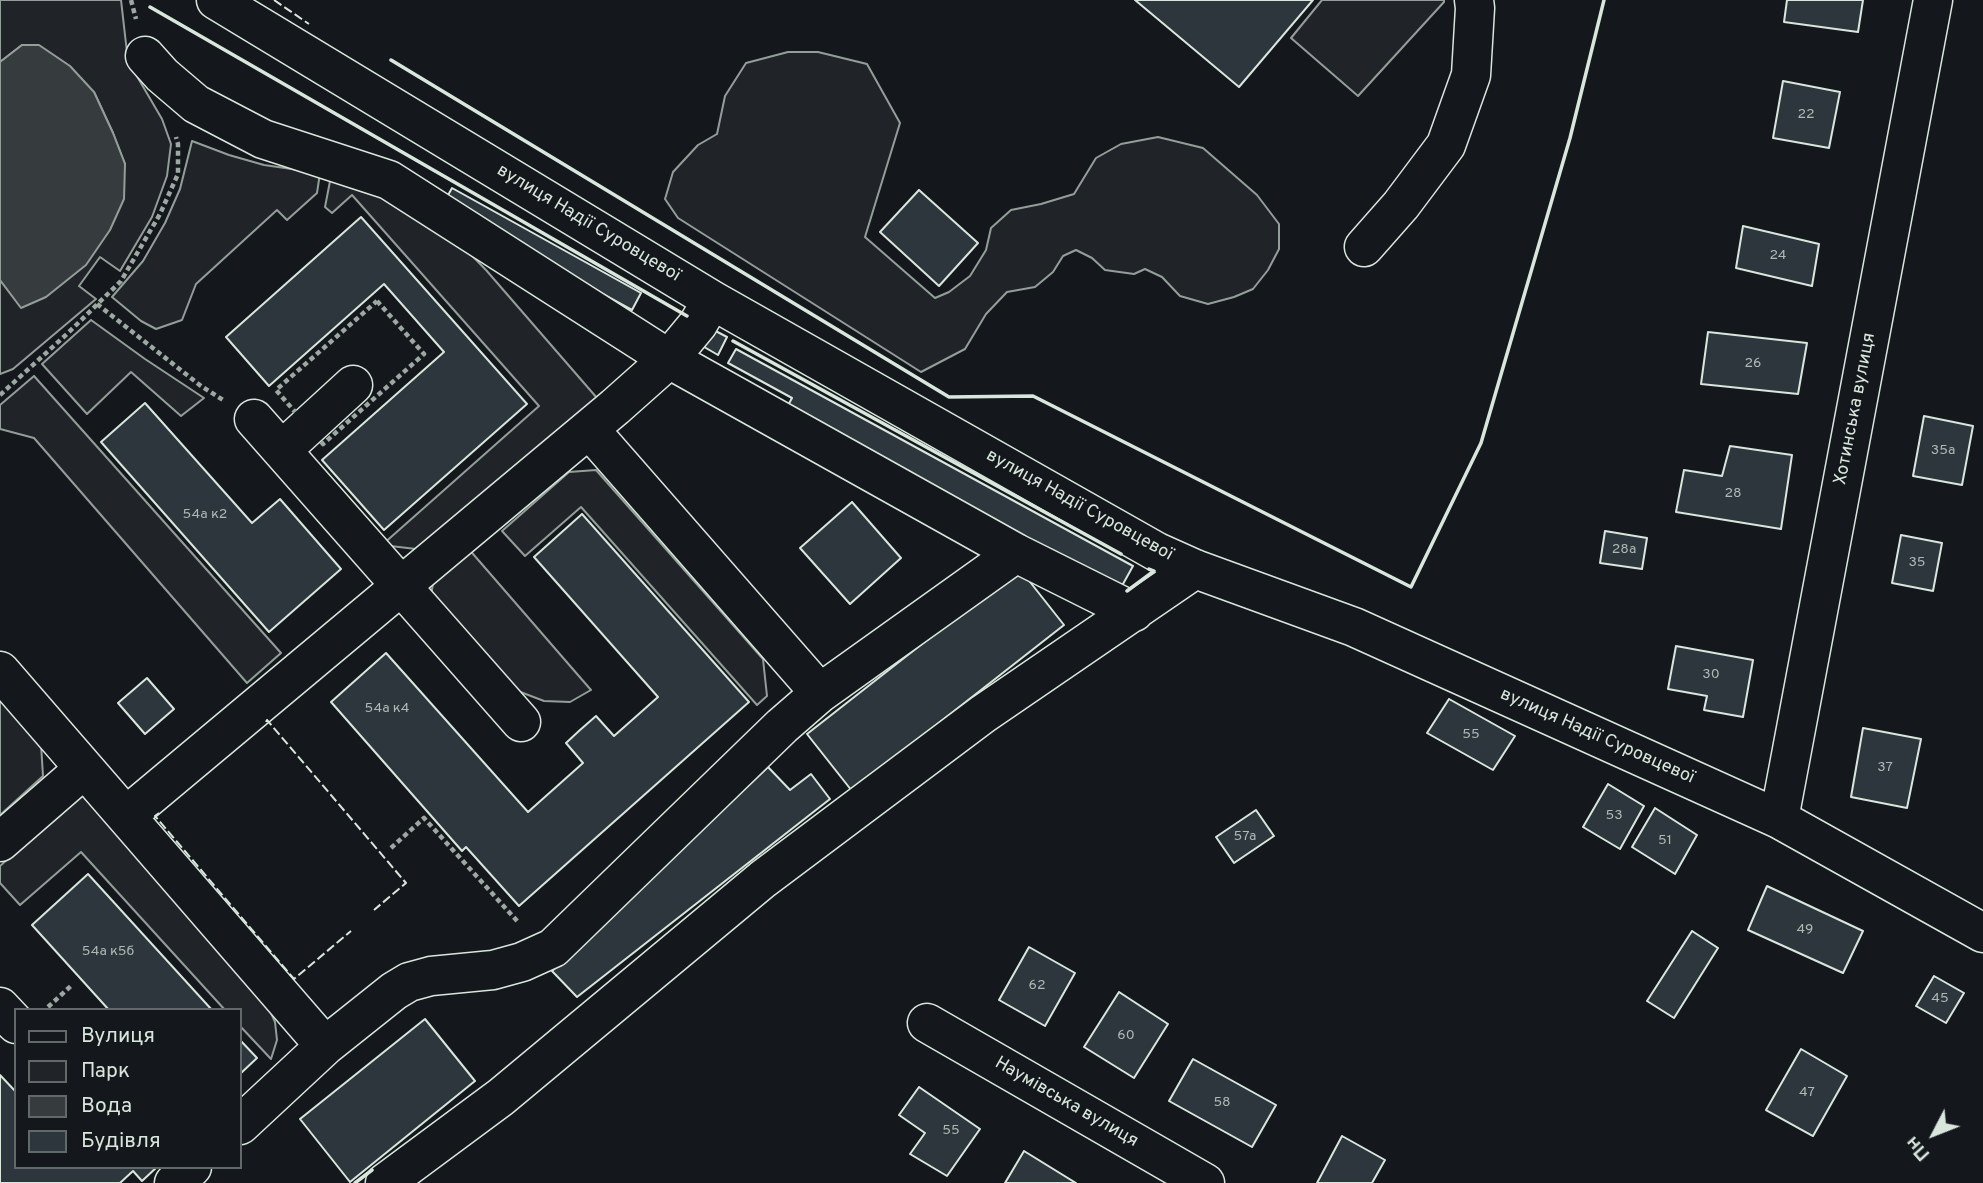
<!DOCTYPE html>
<html>
<head>
<meta charset="utf-8">
<style>
  body { margin:0 }
  #map { position:relative; width:1983px; height:1183px; overflow:hidden; background:#14181c; font-family:Overpass,sans-serif }
  canvas { display:block }
  .legend { position:absolute; left:14px; top:1008px; width:228px; height:161px; box-sizing:border-box; background:#14181c; border:2px solid #626a69; margin:0; padding:9px 12px; list-style:none; font-size:21px; color:#d8e6dc }
  .legend li { display:flex; align-items:center; gap:14px; height:35px }
  .legend b { width:35px; border:2px solid #626a69 }
  .north { position:absolute; left:1899px; top:1099px; width:70px; height:70px; -webkit-text-stroke:5px #14181c; paint-order:stroke; rotate:228deg; font-size:19px; font-weight:700; line-height:28px; text-align:center; color:#d8e6dc }
  .north::after { content:''; display:block; margin:auto; width:24px; height:32px; background:#d8e6dc; clip-path:polygon(50% 0,100% 100%,50% 72%,0 100%) }
</style>
</head>
<body>
<div id="map">
<canvas width="1983" height="1183"></canvas>
<ul class="legend">
<li><b style="height:9px;background:#14181c"></b>Вулиця</li>
<li><b style="height:19px;background:#202428"></b>Парк</li>
<li><b style="height:19px;background:#363b3e"></b>Вода</li>
<li><b style="height:19px;background:#2c363c"></b>Будівля</li>
</ul>
<div class="north">Пн</div>
</div>
<script>
const c = document.querySelector('canvas').getContext('2d');
c.lineJoin = 'round';
function fillPath(path, color) {
  c.fillStyle = color;
  c.fill(path, 'evenodd');
}
function toPath(rows) {
  const path = new Path2D();
  for (const r of rows) {
    path.moveTo(r[0], r[1]);
    for (let i = 2; i < r.length; i += 2) path.lineTo(r[i], r[i + 1]);
  }
  return path;
}
function trace(path, color, width, dash) {
  c.strokeStyle = color;
  c.lineWidth = width;
  c.lineCap = dash ? 'butt' : 'round';
  c.setLineDash(dash || []);
  c.stroke(path);
}
function write(font, color, halo, rows, align = 'center') {
  c.font = font + ' Overpass,sans-serif';
  c.lineWidth = 5;
  c.setLineDash([]);
  c.textBaseline = 'middle';
  c.strokeStyle = halo;
  c.fillStyle = color;
  for (const [text, x, y, turn = 0] of rows) {
    c.save();
    c.translate(x, y);
    c.rotate((+turn || 0) * Math.PI / 180);
    c.textAlign = isNaN(turn) ? turn : align;
    if (halo) c.strokeText(text, 0, 0);
    c.fillText(text, 0, 0);
    c.restore();
  }
}
const green = toPath([
  [0,0,121,0,128,61,162,119,171,144,167,176,152,217,120,271,100,257,79,286,96,299,13,369,0,374,0,280,5,285,125,164,113,133,94,92,22,45,0,62,0,0],
  [1322,0,1444,0,1444,2,1358,96,1291,38,1322,0],
  [788,52,818,52,867,64,900,123,865,237,935,298,949,292,970,276,986,250,991,228,1011,210,1041,204,1074,194,1096,158,1121,144,1158,137,1203,148,1257,195,1279,224,1279,249,1268,270,1253,289,1234,297,1208,304,1180,296,1162,277,1145,269,1134,274,1105,270,1092,258,1076,250,1063,256,1053,272,1035,287,1007,292,986,314,965,349,921,372,678,218,665,199,673,172,698,145,717,134,725,96,746,63,788,52],
  [192,141,229,155,264,165,320,173,317,193,287,220,277,210,196,284,182,320,156,329,141,321,112,297,143,261,165,223,180,189,192,141],
  [345,175,447,230,486,270,597,398,416,549,382,545,539,406,352,195,332,213,325,207,331,176,345,175],
  [91,320,145,359,204,398,181,416,131,372,87,414,42,364,91,320],
  [34,376,281,653,247,683,34,438,0,429,0,405,34,376],
  [596,470,763,659,767,696,757,705,581,507,525,556,502,531,569,472,596,470],
  [467,547,591,690,570,702,544,701,510,688,431,596,434,577,467,547],
  [0,697,41,744,43,776,0,815,0,697],
  [81,793,267,1004,275,1022,277,1040,271,1059,240,1026,240,1010,225,1010,81,852,20,905,0,883,0,866,81,793]
]);
const water = toPath([
  [22,45,39,45,70,66,94,92,113,133,125,164,124,199,110,230,86,265,46,297,21,308,0,280,0,62,22,45]
]);
const building = toPath([
  [1135,0,1313,0,1239,87,1135,0],
  [1787,0,1863,0,1858,32,1784,22,1787,0],
  [1783,81,1840,92,1829,148,1773,138,1783,81],
  [452,188,641,293,632,310,442,206,452,188],
  [919,190,978,243,939,286,880,232,919,190],
  [361,217,527,404,384,530,322,460,444,352,384,284,269,386,226,337,361,217],
  [1743,226,1819,244,1812,286,1736,268,1743,226],
  [708,327,727,337,718,355,699,344,708,327],
  [1708,332,1807,343,1798,394,1701,384,1708,332],
  [736,349,1133,566,1118,593,785,411,792,398,728,363,736,349],
  [145,403,252,523,280,499,341,569,269,632,101,442,145,403],
  [1924,416,1973,426,1962,485,1913,476,1924,416],
  [1730,446,1792,455,1781,529,1676,512,1684,470,1722,476,1730,446],
  [852,502,901,558,850,604,800,548,852,502],
  [582,514,749,702,519,906,466,847,462,851,331,702,386,653,528,812,583,763,566,743,580,730,596,716,614,736,658,697,534,557,582,514],
  [1605,531,1647,538,1642,569,1600,563,1605,531],
  [1901,535,1942,543,1933,591,1892,583,1901,535],
  [1019,568,1064,625,852,791,807,734,1019,568],
  [1676,646,1753,660,1743,717,1704,710,1707,696,1668,689,1676,646],
  [147,678,174,709,145,734,118,703,147,678],
  [1449,699,1515,736,1493,770,1427,733,1449,699],
  [1863,728,1921,739,1907,808,1851,797,1863,728],
  [768,767,790,790,811,774,830,799,577,997,552,971,768,767],
  [1608,784,1644,806,1620,849,1583,827,1608,784],
  [1655,808,1697,835,1675,874,1632,847,1655,808],
  [1256,810,1274,836,1234,863,1216,837,1256,810],
  [88,874,212,1010,109,1010,32,925,88,874],
  [1767,886,1863,931,1843,973,1748,930,1767,886],
  [1692,931,1718,948,1674,1018,1647,1001,1692,931],
  [1029,947,1075,973,1045,1026,999,1000,1029,947],
  [1934,976,1964,993,1946,1023,1916,1006,1934,976],
  [1119,992,1168,1024,1134,1078,1084,1047,1119,992],
  [425,1019,475,1081,350,1182,300,1119,425,1019],
  [240,1040,257,1058,240,1074,240,1040],
  [1801,1049,1847,1076,1813,1136,1766,1110,1801,1049],
  [1193,1059,1276,1105,1252,1147,1169,1101,1193,1059],
  [0,1075,16,1092,16,1167,157,1167,142,1181,133,1171,120,1183,0,1183,0,1075],
  [919,1087,980,1129,947,1176,910,1154,925,1133,899,1115,919,1087],
  [1342,1136,1385,1160,1372,1183,1317,1183,1342,1136],
  [1024,1151,1076,1183,1005,1183,1024,1151]
]);
const path = toPath([
  [131,0,136,19],
  [377,301,424,354,323,444,276,390,377,301],
  [97,304,201,386,223,400],
  [0,395,68,333,121,281,160,214,178,174,178,144,176,137],
  [391,848,424,818,518,922],
  [48,1007,73,984]
]);
const minor = toPath([
  [216,0,712,300,1157,552,1195,569,1354,627,1779,819,1983,933],
  [145,56,162,75,196,104,263,139,389,180,669,359,1016,553,1134,612],
  [1364,247,1401,205,1446,145,1471,75,1475,8,1474,0],
  [254,419,521,722],
  [589,429,820,693],
  [282,450,353,385],
  [0,671,325,1046],
  [126,816,615,407,669,359,698,324,712,300],
  [1779,819,1933,0],
  [0,842,84,769],
  [0,1007,16,1024],
  [927,1023,1205,1183],
  [240,1125,325,1046,394,991,409,982,431,976,493,970,522,962,553,948,782,726,820,693,1016,553],
  [174,1183,192,1167],
  [385,1183,501,1097,763,879,983,714,1195,569]
]);
const fence = toPath([
  [274,0,309,24],
  [266,722,267,720,406,883,374,910],
  [159,813,155,816,294,979,351,931]
]);
const wall = toPath([
  [150,7,687,316],
  [391,60,949,397,1033,396,1411,587,1481,443,1570,138,1604,0],
  [733,341,1121,554],
  [1127,591,1154,571,1149,569],
  [355,1183,372,1170]
]);
const numberNames = [
  ["22",1806,115],
  ["24",1778,256],
  ["26",1753,364],
  ["35а",1943,451],
  ["28",1733,494],
  ["54а к2",205,515],
  ["28а",1624,550],
  ["35",1917,563],
  ["30",1711,675],
  ["54а к4",387,709],
  ["55",1471,735],
  ["37",1885,768],
  ["53",1614,816],
  ["57а",1245,837],
  ["51",1665,841],
  ["49",1805,930],
  ["54а к5б",108,952],
  ["62",1037,986],
  ["45",1940,999],
  ["60",1126,1036],
  ["47",1807,1093],
  ["58",1222,1103],
  ["55",951,1131]
];
const streetNames = [
  ["вулиця Надії Суровцевої",588,224,31],
  ["Хотинська вулиця",1856,409,-79],
  ["вулиця Надії Суровцевої",1079,506,29],
  ["вулиця Надії Суровцевої",1597,737,24],
  ["Наумівська вулиця",1066,1103,30]
];
fillPath(green, '#202428');
trace(green, '#939e99', 2);
fillPath(water, '#363b3e');
trace(water, '#939e99', 2);
fillPath(building, '#2c363c');
trace(building, '#d8e6dc', 2);
trace(minor, '#d8e6dc', 41);
trace(path, '#9da8a2', 4.5, [5, 3.5]);
trace(minor, '#14181c', 38);
trace(fence, '#d8e6dc', 2, [9, 3.5]);
trace(wall, '#d8e6dc', 3.5);
write('14px', '#adbab4', null, numberNames);
write('18px', '#d8e6dc', '#14181c', streetNames);
</script>
</body>
</html>
